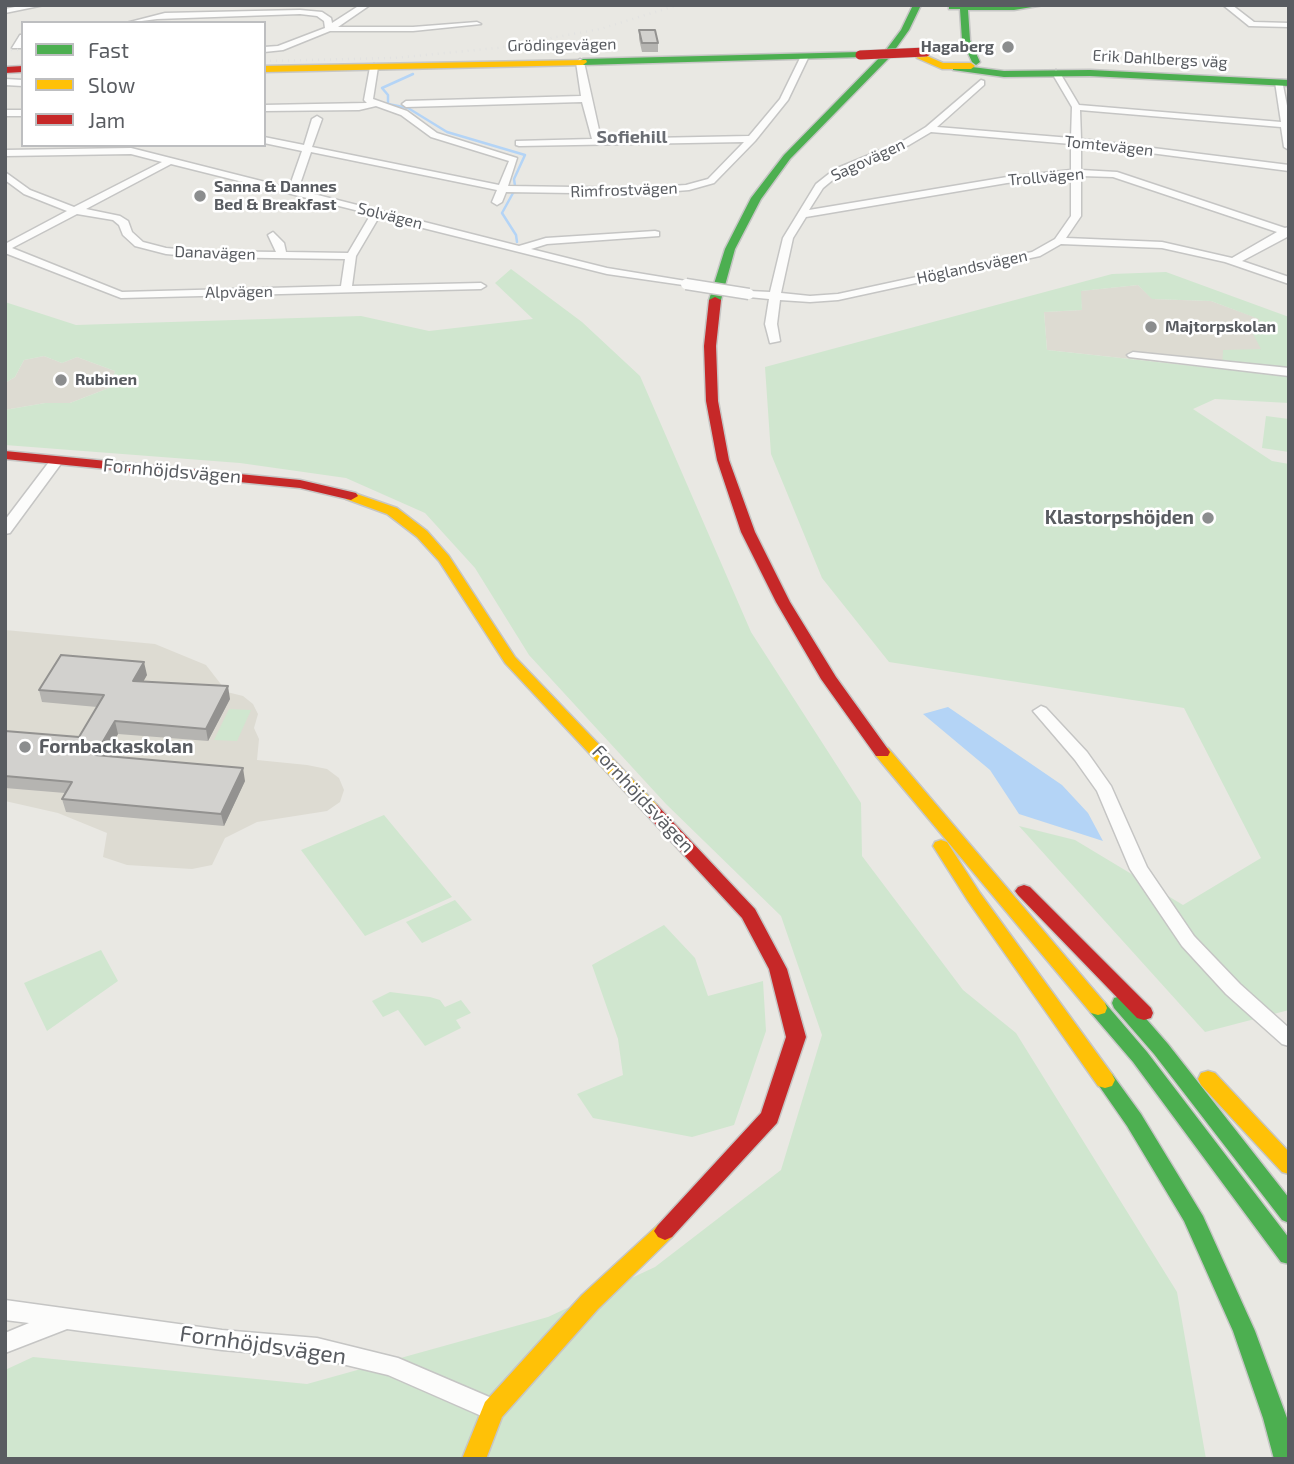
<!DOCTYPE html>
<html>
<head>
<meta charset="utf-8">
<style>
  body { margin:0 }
  #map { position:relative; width:1294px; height:1464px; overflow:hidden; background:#e9e8e3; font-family:"Exo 2",sans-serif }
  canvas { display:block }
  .frame { position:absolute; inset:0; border:7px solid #595c61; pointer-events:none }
  .legend { position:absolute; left:21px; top:21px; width:245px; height:126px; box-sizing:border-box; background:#fff; border:2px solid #bdbec0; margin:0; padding:9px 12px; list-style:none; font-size:21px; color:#595c61 }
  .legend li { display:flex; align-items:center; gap:14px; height:35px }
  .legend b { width:35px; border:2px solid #bdbec0 }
</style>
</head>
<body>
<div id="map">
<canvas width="1294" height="1464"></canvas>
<div class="frame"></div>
<ul class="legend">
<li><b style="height:9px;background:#4caf50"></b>Fast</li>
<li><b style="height:9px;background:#ffc107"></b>Slow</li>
<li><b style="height:9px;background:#c62828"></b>Jam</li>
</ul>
</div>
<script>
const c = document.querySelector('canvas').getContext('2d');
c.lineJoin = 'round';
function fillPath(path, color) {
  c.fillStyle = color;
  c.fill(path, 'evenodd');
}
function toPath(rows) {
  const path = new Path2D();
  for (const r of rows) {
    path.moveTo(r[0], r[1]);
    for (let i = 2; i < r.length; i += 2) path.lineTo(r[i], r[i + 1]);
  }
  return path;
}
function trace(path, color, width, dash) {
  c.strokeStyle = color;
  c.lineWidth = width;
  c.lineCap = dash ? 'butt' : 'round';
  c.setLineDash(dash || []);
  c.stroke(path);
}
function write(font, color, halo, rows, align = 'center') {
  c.font = font + ' "Exo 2",sans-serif';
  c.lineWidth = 5;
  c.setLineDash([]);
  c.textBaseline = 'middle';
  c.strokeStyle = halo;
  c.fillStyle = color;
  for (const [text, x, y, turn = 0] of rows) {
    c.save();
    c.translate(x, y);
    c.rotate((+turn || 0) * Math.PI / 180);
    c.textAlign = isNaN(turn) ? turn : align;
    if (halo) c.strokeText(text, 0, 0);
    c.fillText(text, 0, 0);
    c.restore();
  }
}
const education = toPath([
  [1138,285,1153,299,1211,301,1260,319,1262,349,1223,369,1047,350,1044,312,1082,310,1080,291],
  [44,356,62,363,77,357,115,371,109,388,70,403,45,403,5,410,5,383,15,377,24,360],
  [5,630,155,644,206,665,227,692,243,696,253,704,258,714,254,728,259,739,257,760,307,765,327,769,339,778,344,790,340,802,327,811,257,822,225,838,212,865,192,869,127,865,103,857,107,833,58,813,5,801]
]);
const green = toPath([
  [511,269,582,322,640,376,751,632,861,803,862,856,963,990,1016,1033,1177,1292,1206,1459,5,1459,5,1370,33,1357,307,1384,548,1317,655,1267,781,1170,822,1035,781,916,666,804,529,655,475,568,425,513,346,478,240,463,5,445,5,410,45,403,70,403,109,388,115,371,77,357,62,363,44,356,24,360,15,377,5,383,5,302,76,325,361,316,429,331,533,319,495,283],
  [1166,272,1289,317,1289,403,1215,399,1193,409,1272,461,1289,464,1289,1010,1205,1032,1019,826,1075,840,1183,905,1261,858,1184,708,889,662,822,578,771,454,765,367,1112,274],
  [1138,285,1152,299,1211,301,1259,319,1253,334,1261,349,1223,350,1222,369,1047,350,1044,312,1082,310,1081,291],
  [1266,416,1289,419,1289,452,1262,448],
  [229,709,251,710,237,741,214,740],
  [384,815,452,897,365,936,301,850],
  [455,900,472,920,422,943,406,922],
  [664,925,695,958,708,996,763,981,766,1031,734,1125,692,1137,593,1118,577,1094,623,1075,618,1039,592,965],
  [101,950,118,981,47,1031,24,983],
  [390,992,430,997,440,1000,445,1007,461,1000,471,1013,456,1020,461,1028,425,1046,398,1010,383,1017,372,1001]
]);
const water = toPath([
  [948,707,1062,785,1088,813,1103,841,1019,814,990,770,923,714]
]);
const stream = toPath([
  [413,74,382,88,388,95,388,104,408,108,447,132,525,155,514,179,515,186],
  [513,193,502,213,516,235,517,242]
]);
const street = toPath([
  [25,5,44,5,5,13,5,9,25,5],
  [360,5,370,5,338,27,413,27,477,22,481,24,413,31,330,31,283,50,264,52,264,47,278,46,325,28,324,21,317,16,300,14,157,19,126,23,165,13,300,10,322,12,331,18,332,23,360,5],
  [1223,5,1232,5,1254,22,1289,23,1289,27,1249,26,1223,5],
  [20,35,23,35,23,48,12,48,20,35],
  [802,54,809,56,788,100,755,141,714,183,689,190,640,194,506,192,502,202,497,205,492,202,497,190,311,152,298,190,519,246,546,238,655,231,659,232,659,236,547,244,531,249,607,268,686,281,691,284,690,286,607,274,379,217,356,256,352,286,481,283,486,286,481,289,121,298,5,253,5,244,67,211,24,194,5,180,5,172,30,190,74,207,162,162,131,154,5,156,5,150,131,148,289,188,302,151,264,143,264,137,304,145,312,119,317,116,322,119,312,147,499,185,509,161,431,137,401,115,376,106,359,110,264,111,264,105,367,103,364,100,370,67,374,64,378,67,373,99,407,111,437,133,517,158,508,186,640,188,686,185,708,179,744,142,519,146,516,145,516,141,592,139,582,102,406,107,402,104,406,101,581,96,576,62,580,59,584,62,601,139,749,136,780,99,802,54],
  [171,164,371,214,348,253,286,252,284,243,273,232,268,235,276,252,200,251,166,248,143,242,132,232,128,221,120,216,86,209,171,164],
  [77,214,113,220,119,225,123,235,135,246,166,254,200,257,345,259,341,286,122,292,12,248,77,214],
  [1056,70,1060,73,1079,105,1281,122,1275,82,1282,80,1289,116,1289,150,1284,147,1281,127,1080,110,1081,139,1289,165,1289,171,1081,144,1081,170,1117,172,1285,228,1289,227,1289,236,1242,261,1289,277,1289,284,1225,262,1162,248,1061,244,1040,256,838,300,810,302,780,300,777,324,780,341,770,343,765,324,769,299,749,297,744,294,749,291,770,292,783,238,816,184,835,169,903,141,926,127,981,80,984,81,984,85,937,127,1071,138,1072,107,1052,73,1056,70],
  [931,132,1071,144,1071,170,1007,177,809,210,823,188,841,173,909,145,931,132],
  [1071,176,1071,216,1055,239,1032,252,838,294,810,296,781,293,793,238,806,217,1007,183,1071,176],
  [1081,176,1113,177,1277,232,1232,258,1162,242,1066,238,1081,216,1081,176],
  [5,79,23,80,23,86,5,85,5,79],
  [5,110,23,110,23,116,5,116,5,110],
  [1133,352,1289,368,1289,376,1129,357,1127,355,1133,352],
  [57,457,63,461,10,533,5,534,5,520,52,458,57,457],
  [1041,706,1046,708,1087,752,1111,786,1147,867,1194,936,1240,984,1289,1028,1289,1046,1282,1044,1226,994,1182,946,1130,869,1097,791,1075,760,1033,711,1041,706],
  [5,1300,222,1330,317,1338,398,1358,501,1402,505,1410,501,1418,493,1421,388,1375,317,1358,222,1350,67,1329,5,1353,5,1333,29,1323,5,1320,5,1300]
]);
const fast = toPath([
  [913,5,921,5,909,30,889,58,790,159,761,199,735,249,721,300,711,302,709,300,725,249,751,198,784,155,883,54,901,30,913,5],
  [949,5,1014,6,1044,5,1014,10,968,10,970,40,980,62,976,65,972,62,962,40,960,9,949,9,949,5],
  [860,52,863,53,863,57,583,65,579,62,583,59,860,52],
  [956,65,1004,71,1090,70,1289,80,1289,86,1090,76,1004,77,953,70,953,66,956,65],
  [1121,996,1128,998,1168,1044,1289,1198,1289,1223,1282,1220,1154,1054,1114,1008,1112,1003,1114,998,1121,996],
  [1098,1001,1105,1003,1147,1052,1289,1238,1289,1264,1281,1262,1133,1062,1091,1013,1089,1008,1091,1003,1098,1001],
  [1105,1072,1112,1074,1141,1114,1203,1216,1255,1331,1287,1418,1289,1459,1274,1459,1263,1418,1233,1331,1184,1221,1127,1126,1095,1080,1098,1074,1105,1072]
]);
const slow = toPath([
  [920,53,943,63,971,63,975,66,971,69,942,69,917,58,916,56,920,53],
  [586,60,587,62,583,65,264,72,264,66,586,60],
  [351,492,397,508,427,531,449,556,515,657,657,805,659,809,657,813,645,813,505,663,439,561,417,537,387,514,346,499,346,493,351,492],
  [882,747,888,748,1105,1003,1107,1008,1105,1013,1098,1015,1091,1013,876,756,874,752,882,747],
  [941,840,947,842,980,893,1112,1074,1115,1080,1112,1086,1105,1088,1098,1086,968,901,933,846,935,842,941,840],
  [1208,1071,1215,1073,1289,1152,1289,1174,1282,1172,1201,1085,1198,1079,1201,1073,1208,1071],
  [665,1222,672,1225,676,1231,672,1237,598,1309,502,1417,486,1459,462,1459,485,1402,582,1295,658,1225,665,1222]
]);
const jam = toPath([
  [23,66,23,72,5,73,5,67,23,66],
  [715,297,721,300,716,346,718,401,729,460,755,532,790,602,836,677,890,752,888,756,876,756,821,679,776,602,741,532,717,460,706,401,704,346,709,300,715,297],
  [5,451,300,480,356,493,358,496,351,500,300,488,5,459,5,451],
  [651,803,657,805,755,909,787,969,806,1037,777,1123,672,1237,665,1240,658,1237,654,1231,658,1225,761,1113,786,1037,769,969,742,918,645,813,643,809,651,803],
  [1024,885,1030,887,1151,1008,1153,1013,1151,1018,1144,1020,1137,1018,1018,895,1015,891,1018,887,1024,885]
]);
const rail = toPath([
  [5,50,23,50],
  [264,61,394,58,497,48,600,29,678,5]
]);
const streetBridge = toPath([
  [686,284,749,294]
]);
const jamBridge = toPath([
  [860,55,926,52]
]);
const wall = toPath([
  [639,30,658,43,658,52,642,52,639,39],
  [147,675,143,681,230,699,208,741,118,734,105,756,245,781,224,826,66,812,62,799,65,793,5,788,5,731,79,737,97,707,42,702,39,690]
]);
const shadedWall = toPath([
  [144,662,147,675,137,693,133,681],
  [228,686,230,699,208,741,206,729],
  [115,721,118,734,99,768,95,755],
  [243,768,245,781,224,826,221,814]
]);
const building = toPath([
  [639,30,655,30,658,43,642,43,639,30],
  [61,655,144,662,133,681,228,686,206,729,115,721,95,755,243,768,221,814,62,799,72,782,5,776,5,731,79,737,104,695,39,690,61,655]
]);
const markers = [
  [1008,47,7,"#8b8d8e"],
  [200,196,7,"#8b8d8e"],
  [1151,327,7,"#8b8d8e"],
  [61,380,7,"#8b8d8e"],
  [1208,518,7,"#8b8d8e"],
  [25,747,7,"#8b8d8e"]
];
const farStreetnames = [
  ["Grödingevägen",562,45,-1],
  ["Erik Dahlbergs väg",1160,59,3],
  ["Tomtevägen",1109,146,6],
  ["Sagovägen",868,160,-25],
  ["Trollvägen",1046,177,-5],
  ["Rimfrostvägen",624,190,-2],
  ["Solvägen",390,216,14],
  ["Danavägen",215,253,2],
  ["Höglandsvägen",972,267,-12],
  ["Alpvägen",239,292,-1]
];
const farPoinames = [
  ["Hagaberg",994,47,"right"],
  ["Sanna & Dannes",214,187],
  ["Bed & Breakfast",214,205],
  ["Majtorpskolan",1165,327],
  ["Rubinen",75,380]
];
const farNeighbourhoodnames = [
  ["Sofiehill",632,137]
];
const streetNames = [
  ["Fornhöjdsvägen",172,471,5],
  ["Fornhöjdsvägen",643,799,47]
];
const poiNames = [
  ["Klastorpshöjden",1194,518],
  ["Fornbackaskolan",39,747,"left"]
];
const nearStreetnames = [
  ["Fornhöjdsvägen",263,1345,8]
];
fillPath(education, '#dddbd2');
fillPath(green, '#d0e6cf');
fillPath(water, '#b4d4f6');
trace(stream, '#b4d4f6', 2.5);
trace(street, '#c5c5c4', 3);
trace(fast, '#c6c6c5', 3);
trace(slow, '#c6c6c5', 3);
trace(jam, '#c6c6c5', 3);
fillPath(street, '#fcfcfb');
fillPath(fast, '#4caf50');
fillPath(slow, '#ffc107');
fillPath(jam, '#c62828');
trace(rail, '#e2e2e1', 2.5, [1, 5]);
trace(streetBridge, '#c5c5c4', 13, []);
trace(jamBridge, '#c6c6c5', 10, []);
trace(streetBridge, '#fcfcfb', 10);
trace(jamBridge, '#c62828', 9);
fillPath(wall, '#b5b4b1');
fillPath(shadedWall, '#939290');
fillPath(building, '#d2d1ce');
trace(building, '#939290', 2);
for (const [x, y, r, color] of markers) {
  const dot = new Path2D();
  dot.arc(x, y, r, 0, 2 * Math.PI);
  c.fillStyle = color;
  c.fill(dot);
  trace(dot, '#fff', 2.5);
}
write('16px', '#595c61', '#fff', farStreetnames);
write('bold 16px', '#595c61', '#fff', farPoinames, 'left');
write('bold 18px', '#6a6d73', '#fff', farNeighbourhoodnames);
write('19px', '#595c61', '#fff', streetNames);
write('bold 19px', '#595c61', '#fff', poiNames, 'right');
write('23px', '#595c61', '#fff', nearStreetnames);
</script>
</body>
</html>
